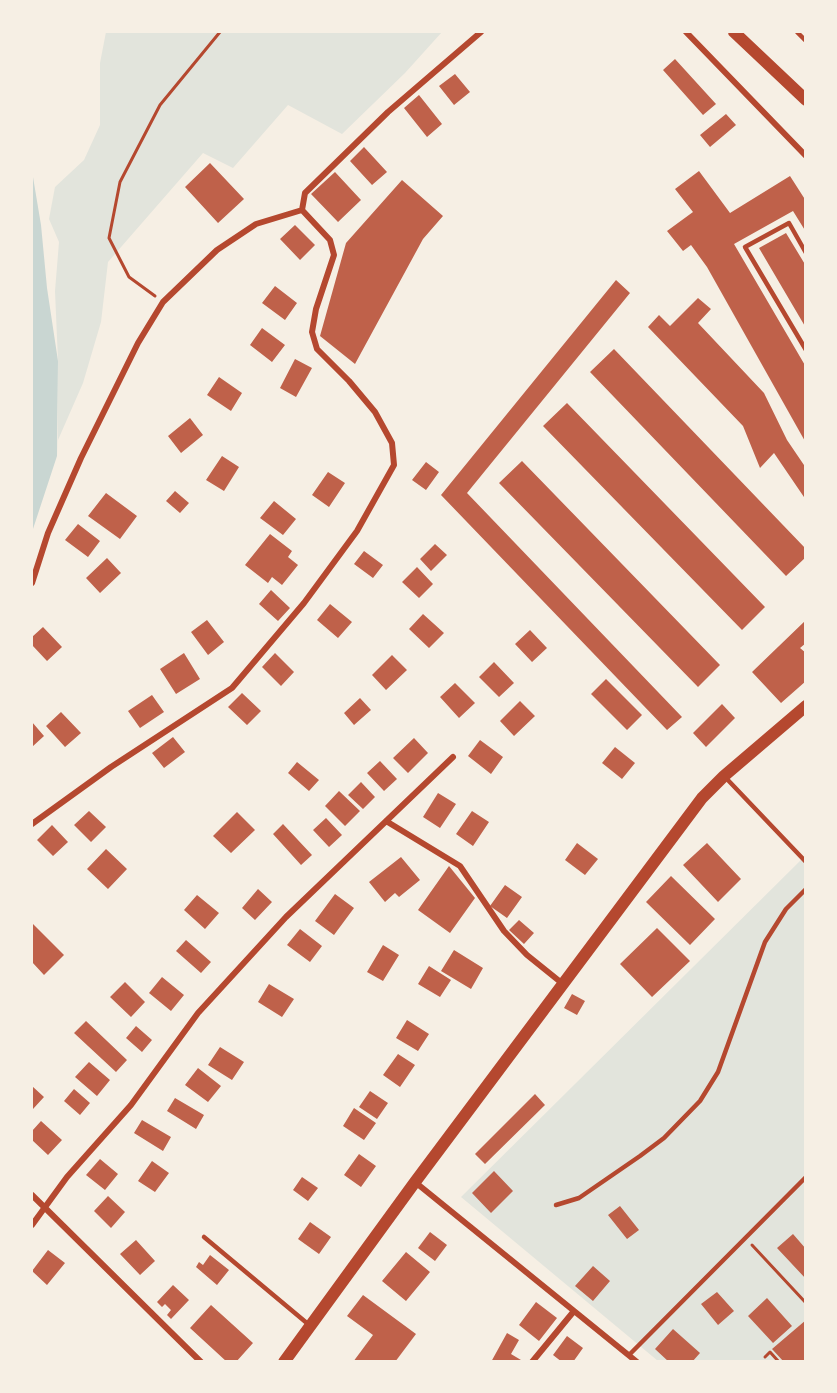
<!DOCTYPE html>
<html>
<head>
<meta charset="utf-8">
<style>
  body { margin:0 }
  #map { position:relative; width:837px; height:1393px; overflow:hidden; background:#f6efe4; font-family:"IBM Plex Sans",sans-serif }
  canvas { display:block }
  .frame { position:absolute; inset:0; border:33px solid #f6efe4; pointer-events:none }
</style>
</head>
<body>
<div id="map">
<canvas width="837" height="1393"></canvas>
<div class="frame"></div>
</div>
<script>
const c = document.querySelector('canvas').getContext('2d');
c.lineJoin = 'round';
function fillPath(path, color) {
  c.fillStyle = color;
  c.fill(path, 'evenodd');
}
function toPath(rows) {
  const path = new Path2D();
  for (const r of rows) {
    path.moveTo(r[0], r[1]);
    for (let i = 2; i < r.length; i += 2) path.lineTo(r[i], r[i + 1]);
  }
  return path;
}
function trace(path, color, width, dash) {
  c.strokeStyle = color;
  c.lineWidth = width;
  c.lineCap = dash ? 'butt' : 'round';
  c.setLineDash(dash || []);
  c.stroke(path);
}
const green = toPath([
  [106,32,442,32,405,73,342,134,288,105,233,168,203,153,108,262,101,322,83,383,58,440,58,361,55,291,59,242,49,219,55,187,84,160,100,125,100,63],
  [805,856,805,1361,658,1361,461,1197]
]);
const water = toPath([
  [32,171,41,225,47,288,58,361,57,456,32,532]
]);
const building = toPath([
  [675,59,716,104,703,115,663,70],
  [455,74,470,92,454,105,439,86],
  [419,95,442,124,427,137,404,108],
  [726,114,736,125,710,147,700,135],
  [364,147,387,172,372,185,350,161],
  [210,163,244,199,218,223,185,187],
  [699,171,730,213,790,176,806,201,806,232,793,211,734,244,806,367,806,443,707,267,691,245,683,251,667,231,693,212,675,189],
  [335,172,361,200,338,222,311,194],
  [402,180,443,216,423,239,355,364,320,336,346,243],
  [295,225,315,245,300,260,280,239],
  [786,233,806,266,806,328,759,248],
  [616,280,630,293,467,493,682,717,667,730,441,495],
  [275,286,297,303,285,320,262,303],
  [698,298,711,309,698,323,764,393,787,440,806,468,806,500,774,453,760,468,743,426,648,327,659,315,670,326],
  [262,328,285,345,272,362,250,345],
  [614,349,806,549,806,557,786,576,590,372],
  [295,359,312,368,296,397,280,388],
  [219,377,242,393,231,411,207,395],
  [567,403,765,607,742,630,543,426],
  [190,418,203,435,181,453,168,436],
  [222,456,239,467,224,491,206,480],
  [522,461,720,665,698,687,499,483],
  [426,462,439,472,426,490,412,480],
  [328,472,345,483,329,507,312,495],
  [175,491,189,503,180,513,166,501],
  [106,493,137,516,120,539,88,516],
  [274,501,296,519,283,535,260,518],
  [78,524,100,541,88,557,65,540],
  [270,534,292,551,288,557,298,565,282,585,272,577,268,583,245,565],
  [435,544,447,555,431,571,420,559],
  [364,551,383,565,373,578,354,564],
  [107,558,121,573,100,593,86,578],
  [417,567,433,584,419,598,402,582],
  [271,590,290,608,278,621,259,604],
  [330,604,352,622,338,638,317,620],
  [423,614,444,633,429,648,409,629],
  [207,620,224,642,208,655,191,632],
  [806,620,806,643,800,648,806,653,806,681,781,703,752,672],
  [43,627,62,647,47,661,32,645,32,637],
  [530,630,547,648,532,662,515,644],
  [184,653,200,679,176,694,160,669],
  [275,653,294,672,281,686,262,667],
  [392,655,407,670,386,690,372,675],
  [494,662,514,683,499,697,479,677],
  [606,679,642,715,627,730,591,694],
  [455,683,475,703,459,718,440,697],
  [242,693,261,711,247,725,228,707],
  [152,695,164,712,140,728,128,711],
  [360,698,371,710,354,725,344,713],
  [520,701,535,716,514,736,500,721],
  [722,704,735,718,706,747,693,733],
  [61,712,81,733,65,747,46,726],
  [32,722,44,736,32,747],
  [173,737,185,752,164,768,152,753],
  [414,738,428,753,408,773,393,758],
  [480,740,503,757,491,774,468,756],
  [615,747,635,763,622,779,602,763],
  [380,761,397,779,384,791,367,773],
  [297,762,319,780,309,791,288,773],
  [361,782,375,797,363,809,348,795],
  [339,791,360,811,345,826,325,806],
  [438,793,456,804,440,828,423,817],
  [89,811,106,827,91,842,74,825],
  [472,811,489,822,473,846,456,834],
  [237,812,255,830,231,853,213,836],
  [326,818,342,835,329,847,313,830],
  [283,824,312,855,301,865,273,834],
  [52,825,68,842,53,856,37,840],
  [577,843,598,859,585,875,565,860],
  [707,843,741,879,718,902,683,865],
  [106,849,127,869,108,889,87,869],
  [401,857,420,880,399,897,395,893,385,902,369,882],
  [449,866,475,898,450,933,418,910],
  [671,876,715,919,690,945,646,902],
  [505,885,522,897,507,918,490,906],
  [258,889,272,902,255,920,242,908],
  [335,894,354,908,334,935,315,921],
  [197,895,219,913,205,929,184,910],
  [519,920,534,933,524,944,509,930],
  [32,923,64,955,44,975,32,962],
  [657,928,690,961,652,997,620,964],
  [300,929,322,946,310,962,287,945],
  [186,940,211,962,201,973,176,951],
  [383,945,399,955,383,981,367,972],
  [454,950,483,968,471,989,441,971],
  [429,966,451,980,440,997,418,984],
  [162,977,184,995,171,1011,149,993],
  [125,982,145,1002,131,1017,110,997],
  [269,984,294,999,282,1017,258,1002],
  [572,994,585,1001,577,1015,564,1008],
  [407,1020,429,1034,418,1051,396,1038],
  [86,1021,127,1060,116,1072,74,1033],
  [136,1026,152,1040,142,1052,126,1038],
  [220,1047,244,1062,232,1080,208,1065],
  [398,1054,415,1065,400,1087,383,1075],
  [89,1062,110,1080,97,1096,75,1077],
  [198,1068,221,1086,208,1102,185,1085],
  [32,1086,44,1097,33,1109,32,1108],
  [74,1089,90,1103,80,1115,64,1101],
  [370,1091,388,1103,377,1119,359,1107],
  [535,1094,545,1105,485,1164,475,1154],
  [175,1098,204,1115,196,1129,167,1111],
  [354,1108,376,1123,364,1140,343,1126],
  [142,1120,171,1137,163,1151,134,1133],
  [41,1121,62,1140,48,1155,32,1140,32,1131],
  [359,1154,376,1166,361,1187,344,1175],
  [100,1159,118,1174,105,1190,86,1175],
  [152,1161,169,1173,155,1192,138,1181],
  [494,1171,513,1191,491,1213,472,1193],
  [302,1177,318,1188,308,1201,293,1190],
  [108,1196,125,1212,111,1228,94,1211],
  [620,1206,639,1230,627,1239,608,1215],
  [310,1222,331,1237,319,1254,298,1239],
  [430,1232,447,1245,435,1261,418,1248],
  [793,1234,806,1249,806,1279,777,1248],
  [136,1240,155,1261,140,1275,120,1254],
  [48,1250,65,1263,47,1285,32,1271],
  [406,1252,430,1272,406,1301,382,1281],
  [210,1255,229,1270,217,1285,196,1267,199,1262,203,1265],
  [593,1266,610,1281,593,1301,575,1286],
  [173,1285,189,1300,171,1319,167,1315,171,1310,165,1304,162,1307,157,1302],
  [717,1292,734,1311,718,1325,701,1304],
  [363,1295,416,1334,395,1362,353,1362,373,1335,347,1316],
  [767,1298,792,1326,773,1343,748,1316],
  [536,1302,557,1318,539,1341,519,1325],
  [211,1305,253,1343,236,1362,227,1362,190,1328],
  [806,1320,806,1362,784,1362,772,1349],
  [673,1329,700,1353,692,1362,669,1362,655,1349],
  [507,1333,519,1340,511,1354,521,1360,520,1362,491,1362],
  [567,1336,583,1348,573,1362,562,1362,553,1355]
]);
const path = toPath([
  [155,296,129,277,109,238,120,182,160,105,220,32],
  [752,1245,806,1303],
  [765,1357,770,1352,779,1362]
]);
const service = toPath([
  [797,32,806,41],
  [806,253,789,223,745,247,806,350],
  [725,777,806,862],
  [556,1205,579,1198,640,1156,664,1138,700,1101,718,1072,765,942,786,909,806,889],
  [204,1237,308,1324],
  [629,1355,806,1177]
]);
const minor = toPath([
  [686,32,806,156],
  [32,583,48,533,81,458,138,343,163,302,217,250,256,224,302,210],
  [386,821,460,866,504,931,527,955,563,984],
  [32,824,111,767,232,688,304,603,357,531,394,465,392,443,375,412,349,381,317,349,312,332,316,309,334,255,330,240,302,210,305,193,388,112,481,32],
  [415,1182,637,1362],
  [32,1195,201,1362],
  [32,1225,67,1177,131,1105,198,1013,286,917,453,757],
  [532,1362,574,1311]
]);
const secondary = toPath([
  [734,32,806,100],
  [284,1362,415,1182,702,798,724,776,806,706]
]);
fillPath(green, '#e2e4dc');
fillPath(water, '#c9d6d2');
fillPath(building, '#bf614a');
trace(path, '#b5482f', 3);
trace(service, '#b5482f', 4.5);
trace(minor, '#b5482f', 6);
trace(secondary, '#b5482f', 12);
</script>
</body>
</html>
